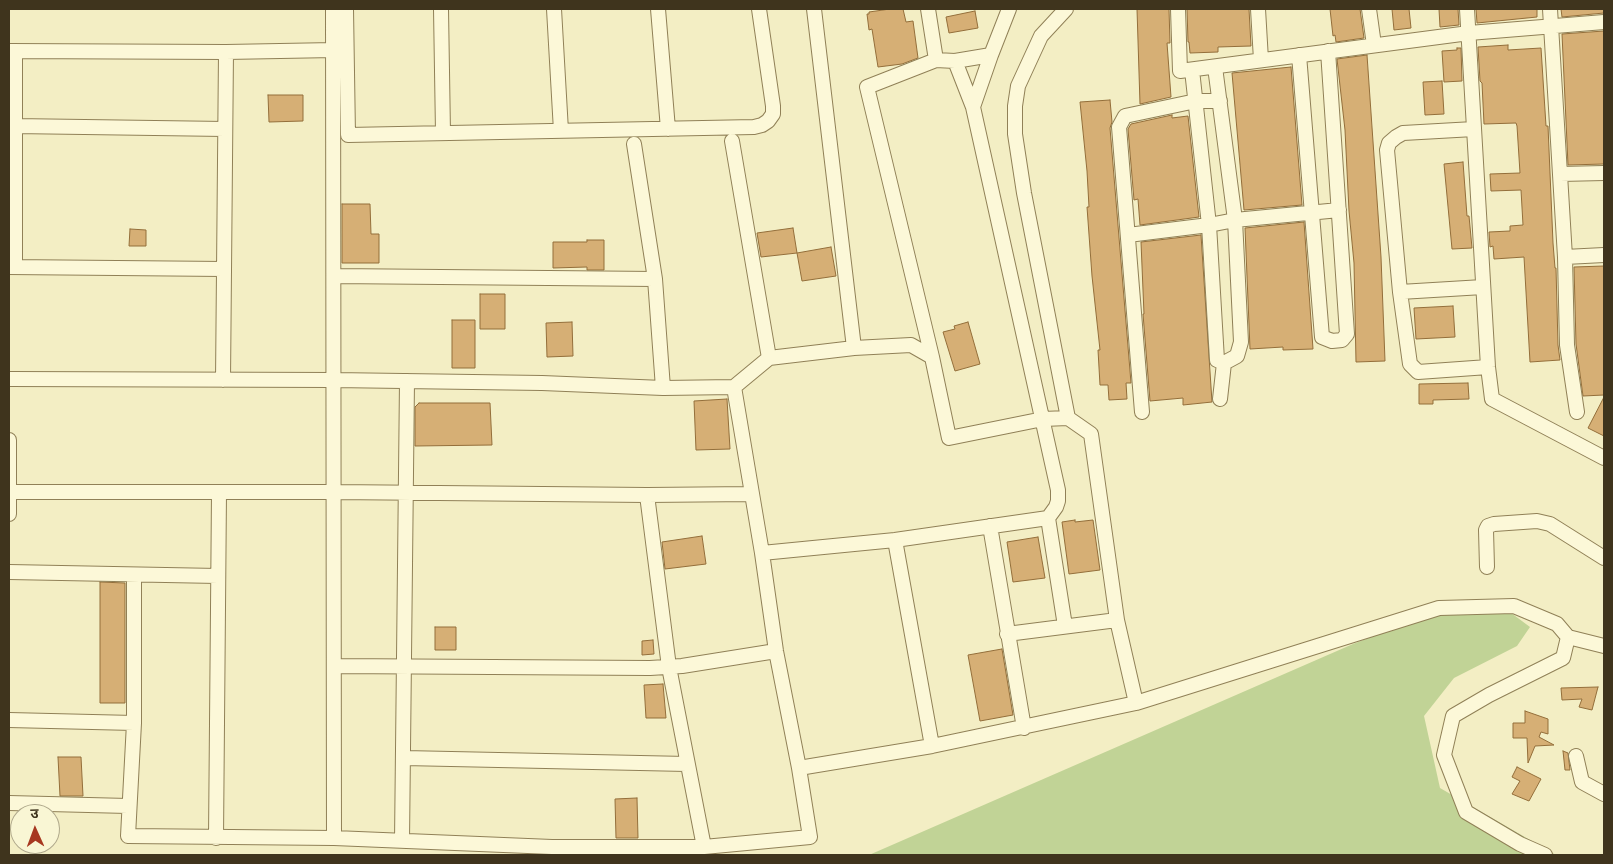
<!DOCTYPE html>
<html>
<head>
<meta charset="utf-8">
<style>
  body { margin:0 }
  #map { position:relative; width:1613px; height:864px; overflow:hidden; background:#f3eec4; font-family:Georgia,"Noto Sans Devanagari",serif }
  canvas { display:block }
  .frame { position:absolute; inset:0; border:10px solid #3f341d; pointer-events:none }
  .north { position:absolute; left:10px; top:804px; width:50px; height:50px; box-sizing:border-box; background:#f9f6d4; border:1px solid #afa88b; border-radius:50%; rotate:358deg; font-size:14px; font-weight:700; line-height:20px; text-align:center; color:#3f341d }
  .north::after { content:''; display:block; margin:auto; width:18px; height:22px; background:#a73820; clip-path:polygon(50% 0,100% 100%,50% 72%,0 100%) }
</style>
</head>
<body>
<div id="map">
<canvas width="1613" height="864"></canvas>
<div class="frame"></div>
<div class="north">उ</div>
</div>
<script>
const c = document.querySelector('canvas').getContext('2d');
c.lineJoin = 'round';
function fillPath(path, color) {
  c.fillStyle = color;
  c.fill(path, 'evenodd');
}
function toPath(rows) {
  const path = new Path2D();
  for (const r of rows) {
    path.moveTo(r[0], r[1]);
    for (let i = 2; i < r.length; i += 2) path.lineTo(r[i], r[i + 1]);
  }
  return path;
}
function trace(path, color, width, dash) {
  c.strokeStyle = color;
  c.lineWidth = width;
  c.lineCap = dash ? 'butt' : 'round';
  c.setLineDash(dash || []);
  c.stroke(path);
}
const green = toPath([
  [1503,607,1530,627,1517,646,1454,678,1424,716,1440,788,1556,855,869,855,1353,644,1437,612]
]);
const building = toPath([
  [890,9,903,9,906,22,913,21,918,58,902,64,878,67,872,29,869,30,867,14,869,14,869,12,890,9],
  [1137,9,1169,9,1170,43,1167,43,1171,97,1140,104,1137,9],
  [1187,9,1249,9,1251,46,1218,47,1218,52,1190,53,1189,42,1188,42,1187,9],
  [1330,9,1360,9,1364,38,1336,42,1335,35,1333,36,1330,9],
  [1392,9,1409,9,1411,28,1394,30,1392,9],
  [1439,9,1458,9,1459,25,1440,27,1439,9],
  [1476,9,1537,9,1537,17,1477,23,1476,9],
  [1561,9,1604,9,1604,13,1562,17,1561,9],
  [975,11,978,28,949,33,946,17,975,11],
  [1604,31,1604,164,1568,165,1562,34,1604,31],
  [1508,45,1508,50,1541,48,1546,126,1548,126,1553,243,1555,268,1556,268,1558,345,1560,360,1530,362,1524,257,1494,259,1493,246,1490,247,1489,232,1510,231,1510,226,1523,225,1521,190,1491,191,1490,174,1520,173,1517,126,1516,123,1484,124,1482,83,1480,81,1478,47,1508,45],
  [1457,48,1461,48,1462,81,1444,82,1442,51,1457,50,1457,48],
  [1367,55,1381,257,1385,361,1356,362,1354,263,1349,211,1345,130,1337,59,1367,55],
  [1291,67,1302,205,1244,210,1232,73,1291,67],
  [1442,81,1444,114,1425,115,1423,82,1442,81],
  [268,95,303,95,303,121,269,122,268,95],
  [1110,100,1112,122,1110,128,1131,383,1126,383,1127,399,1109,400,1108,385,1100,385,1098,350,1100,350,1092,276,1087,207,1089,207,1087,171,1080,102,1110,100],
  [1172,115,1172,118,1188,116,1199,217,1140,225,1138,199,1134,200,1128,129,1131,124,1172,115],
  [1463,162,1467,216,1469,216,1472,248,1452,249,1444,164,1463,162],
  [342,204,370,204,371,234,379,234,379,263,342,263,342,204],
  [1304,222,1313,349,1283,350,1283,347,1250,349,1245,228,1304,222],
  [793,228,797,253,761,257,757,233,793,228],
  [130,229,146,230,146,246,129,246,130,229],
  [1201,235,1212,402,1183,405,1183,398,1150,401,1143,314,1144,314,1141,242,1201,235],
  [587,240,604,240,604,270,587,270,587,267,553,268,553,242,587,242,587,240],
  [831,247,836,276,802,281,797,253,831,247],
  [1604,266,1604,395,1583,396,1576,344,1574,267,1604,266],
  [480,294,505,294,505,329,480,329,480,294],
  [1453,306,1455,337,1416,339,1414,308,1453,306],
  [452,320,475,320,475,368,452,368,452,320],
  [572,322,573,356,547,357,546,323,572,322],
  [968,322,980,364,955,371,943,332,955,329,954,326,968,322],
  [1468,383,1469,399,1433,400,1433,404,1419,404,1419,384,1468,383],
  [1604,397,1604,436,1588,428,1604,397],
  [727,399,730,449,696,450,694,401,727,399],
  [419,403,490,403,492,445,415,446,415,407,419,403],
  [1075,520,1075,522,1093,520,1100,570,1069,574,1062,522,1075,520],
  [702,536,706,564,665,569,662,542,702,536],
  [1038,537,1045,578,1013,582,1007,542,1038,537],
  [100,582,125,583,125,703,100,703,100,582],
  [435,627,456,627,456,650,435,650,435,627],
  [653,640,654,654,642,655,642,641,653,640],
  [1002,649,1013,715,980,721,968,655,1002,649],
  [663,684,666,718,646,718,644,685,663,684],
  [1598,687,1592,710,1579,707,1582,699,1562,700,1561,688,1598,687],
  [1525,711,1548,719,1548,734,1541,732,1539,737,1554,745,1535,746,1528,763,1527,738,1513,738,1513,723,1525,723,1525,711],
  [1563,751,1568,753,1570,770,1565,770,1563,751],
  [58,757,81,757,83,796,60,796,58,757],
  [1517,767,1541,779,1529,801,1512,794,1520,781,1512,777,1517,767],
  [637,798,638,838,616,838,615,799,637,798]
]);
const street = toPath([
  [333,9,334,838],
  [346,9,348,135,754,127,762,125,768,121,773,114,773,106,759,9],
  [441,9,443,133],
  [554,9,561,131],
  [658,9,668,129],
  [814,9,854,348],
  [928,9,936,60],
  [1009,9,991,55,973,107,1058,490,1058,501,1056,507,1048,518],
  [1066,9,1041,36,1018,86,1015,106,1015,134,1024,193,1068,418,1091,434,1117,620,1136,703],
  [1178,9,1180,71,1469,33,1604,22],
  [1258,9,1261,60],
  [1369,9,1374,45],
  [1467,9,1488,367,1492,399,1604,458],
  [1550,9,1565,257,1567,345,1577,412],
  [9,51,226,52,334,50],
  [15,51,15,267],
  [991,55,955,61,936,60,867,87,932,357,949,438,1043,419,1068,418],
  [1299,55,1322,337,1332,341,1342,340,1347,334,1328,51],
  [955,61,973,107],
  [1192,70,1209,225,1217,360,1224,363,1237,356,1241,342,1235,220,1215,67],
  [14,126,225,129],
  [1474,129,1403,133,1396,137,1389,143,1387,150,1400,292,1410,364,1418,372,1488,367],
  [732,141,769,358],
  [634,144,655,279,663,388],
  [1560,174,1604,173],
  [1128,235,1209,225,1235,220,1339,210],
  [1565,257,1604,255],
  [9,267,224,269],
  [334,276,655,279],
  [1400,292,1483,287],
  [9,379,334,380,542,383,663,388,734,387,769,358,854,348,911,345,932,357],
  [223,380,226,52],
  [1220,399,1224,363],
  [1142,412,1119,127,1125,116,1196,101,1220,101],
  [9,440,9,514],
  [10,492,334,492,647,495,752,494],
  [647,495,669,667,704,847],
  [990,526,1024,728],
  [895,540,932,746],
  [762,553,895,540,1048,518,1065,626],
  [1487,567,1486,530,1488,526,1494,524,1537,521,1550,524,1604,558],
  [9,572,218,576],
  [134,575,134,723,128,836,334,838,552,847,704,847,810,837,799,768,776,651,762,553,734,387],
  [1007,634,1117,620],
  [1568,637,1604,646],
  [334,666,650,668,682,666,776,651],
  [9,720,134,723],
  [1576,756,1582,782,1604,794],
  [404,758,687,764],
  [799,768,932,746,1136,703,1439,608,1514,606,1557,624,1568,637,1563,658,1489,695,1453,716,1444,755,1466,812,1520,844,1545,855],
  [9,803,128,806],
  [216,838,219,493],
  [402,841,407,381]
]);
fillPath(green, '#c1d396');
fillPath(building, '#d6af75');
trace(building, '#936e3a', 1);
trace(street, '#908057', 16);
trace(street, '#fcf8d8', 14);
</script>
</body>
</html>
